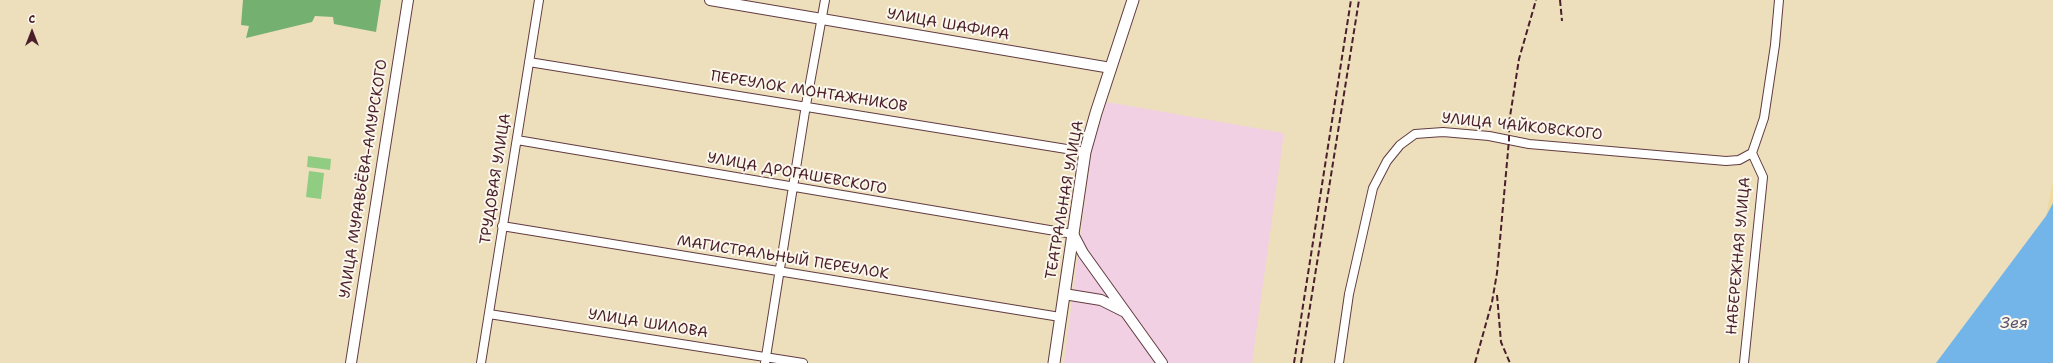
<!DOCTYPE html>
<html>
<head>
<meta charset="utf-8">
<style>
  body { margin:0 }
  #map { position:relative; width:2053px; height:363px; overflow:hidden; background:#eddfbc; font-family:"Shantell Sans",sans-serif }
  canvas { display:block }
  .north { position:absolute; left:12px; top:12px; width:40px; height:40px; -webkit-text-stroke:3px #fbf7ec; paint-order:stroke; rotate:0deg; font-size:11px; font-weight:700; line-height:16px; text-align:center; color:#4a1f2b }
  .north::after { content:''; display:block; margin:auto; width:14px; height:18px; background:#4a1f2b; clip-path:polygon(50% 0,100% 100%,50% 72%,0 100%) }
</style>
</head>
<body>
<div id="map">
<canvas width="2053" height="363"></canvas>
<div class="north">С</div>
</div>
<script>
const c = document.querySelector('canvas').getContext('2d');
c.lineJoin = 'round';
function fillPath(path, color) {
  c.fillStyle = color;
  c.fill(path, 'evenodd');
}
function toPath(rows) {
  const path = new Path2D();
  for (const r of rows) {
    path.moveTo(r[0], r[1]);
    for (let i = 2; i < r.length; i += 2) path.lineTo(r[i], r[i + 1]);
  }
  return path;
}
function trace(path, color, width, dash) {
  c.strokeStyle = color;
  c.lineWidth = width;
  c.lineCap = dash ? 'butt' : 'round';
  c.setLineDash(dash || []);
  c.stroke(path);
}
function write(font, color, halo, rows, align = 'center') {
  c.font = font + ' "Shantell Sans",sans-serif';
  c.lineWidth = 4;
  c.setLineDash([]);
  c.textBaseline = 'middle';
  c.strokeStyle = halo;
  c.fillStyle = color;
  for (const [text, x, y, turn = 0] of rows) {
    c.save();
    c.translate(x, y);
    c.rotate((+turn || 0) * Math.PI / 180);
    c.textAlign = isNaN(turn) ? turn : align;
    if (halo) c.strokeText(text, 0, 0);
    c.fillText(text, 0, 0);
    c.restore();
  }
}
const built = toPath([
  [1107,102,1284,133,1252,363,1064,363,1092,147]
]);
const green = toPath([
  [308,156,331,159,330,170,307,167],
  [309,171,324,173,321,199,306,197]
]);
const forest = toPath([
  [243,0,381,0,376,32,334,24,333,17,315,16,312,22,246,38,249,26,241,25]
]);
const sand = toPath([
  [2053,181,2053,203,2046,216]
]);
const water = toPath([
  [2053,203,2053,363,1936,363,2046,216]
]);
const minor = toPath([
  [529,62,1085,152],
  [517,140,1073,234],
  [1752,153,1764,118,1775,45,1779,0],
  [502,226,1060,317],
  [489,314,803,363],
  [481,363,539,0],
  [765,363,806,105,825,0],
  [1339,363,1349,294,1373,188,1387,161,1400,145,1415,134,1443,132,1489,136,1529,144,1726,161,1739,160,1752,153],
  [1744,363,1763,177,1752,153]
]);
const tertiary = toPath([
  [710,0,1111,68],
  [1073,234,1083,253,1162,363],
  [1064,294,1101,300,1123,311],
  [351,363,408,0]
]);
const secondary = toPath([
  [1054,363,1085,152,1096,113,1133,0]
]);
const rail = toPath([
  [1560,0,1562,21],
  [1497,295,1501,342,1510,363],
  [1294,363,1351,0],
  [1301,363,1359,0],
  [1475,363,1492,302,1497,273,1509,140,1509,123,1519,59,1536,0]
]);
const streetNames = [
  ["УЛИЦА ШАФИРА",948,25,10],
  ["ПЕРЕУЛОК МОНТАЖНИКОВ",809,92,9],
  ["УЛИЦА ЧАЙКОВСКОГО",1522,127,6],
  ["УЛИЦА ДРОГАШЕВСКОГО",797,174,10],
  ["УЛИЦА МУРАВЬЁВА-АМУРСКОГО",364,179,-81],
  ["ТРУДОВАЯ УЛИЦА",496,179,-81],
  ["ТЕАТРАЛЬНАЯ УЛИЦА",1065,200,-80],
  ["НАБЕРЕЖНАЯ УЛИЦА",1739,256,-85],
  ["МАГИСТРАЛЬНЫЙ ПЕРЕУЛОК",783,258,9],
  ["УЛИЦА ШИЛОВА",648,324,9]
];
const waterNames = [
  ["Зея",2014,324]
];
fillPath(built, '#f1d0e3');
fillPath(green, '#90cc81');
fillPath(forest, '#74b06f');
fillPath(sand, '#eeda9e');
fillPath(water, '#73b5e8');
trace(minor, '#623c41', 10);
trace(tertiary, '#623c41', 12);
trace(secondary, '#623c41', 13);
trace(minor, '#fff', 8);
trace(tertiary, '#fff', 10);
trace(secondary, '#fff', 11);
trace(rail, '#4a1f2b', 2, [6, 3]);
write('15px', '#4a1f2b', '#fbf7ec', streetNames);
write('italic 16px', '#58546d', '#fbf7ec', waterNames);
</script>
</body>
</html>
